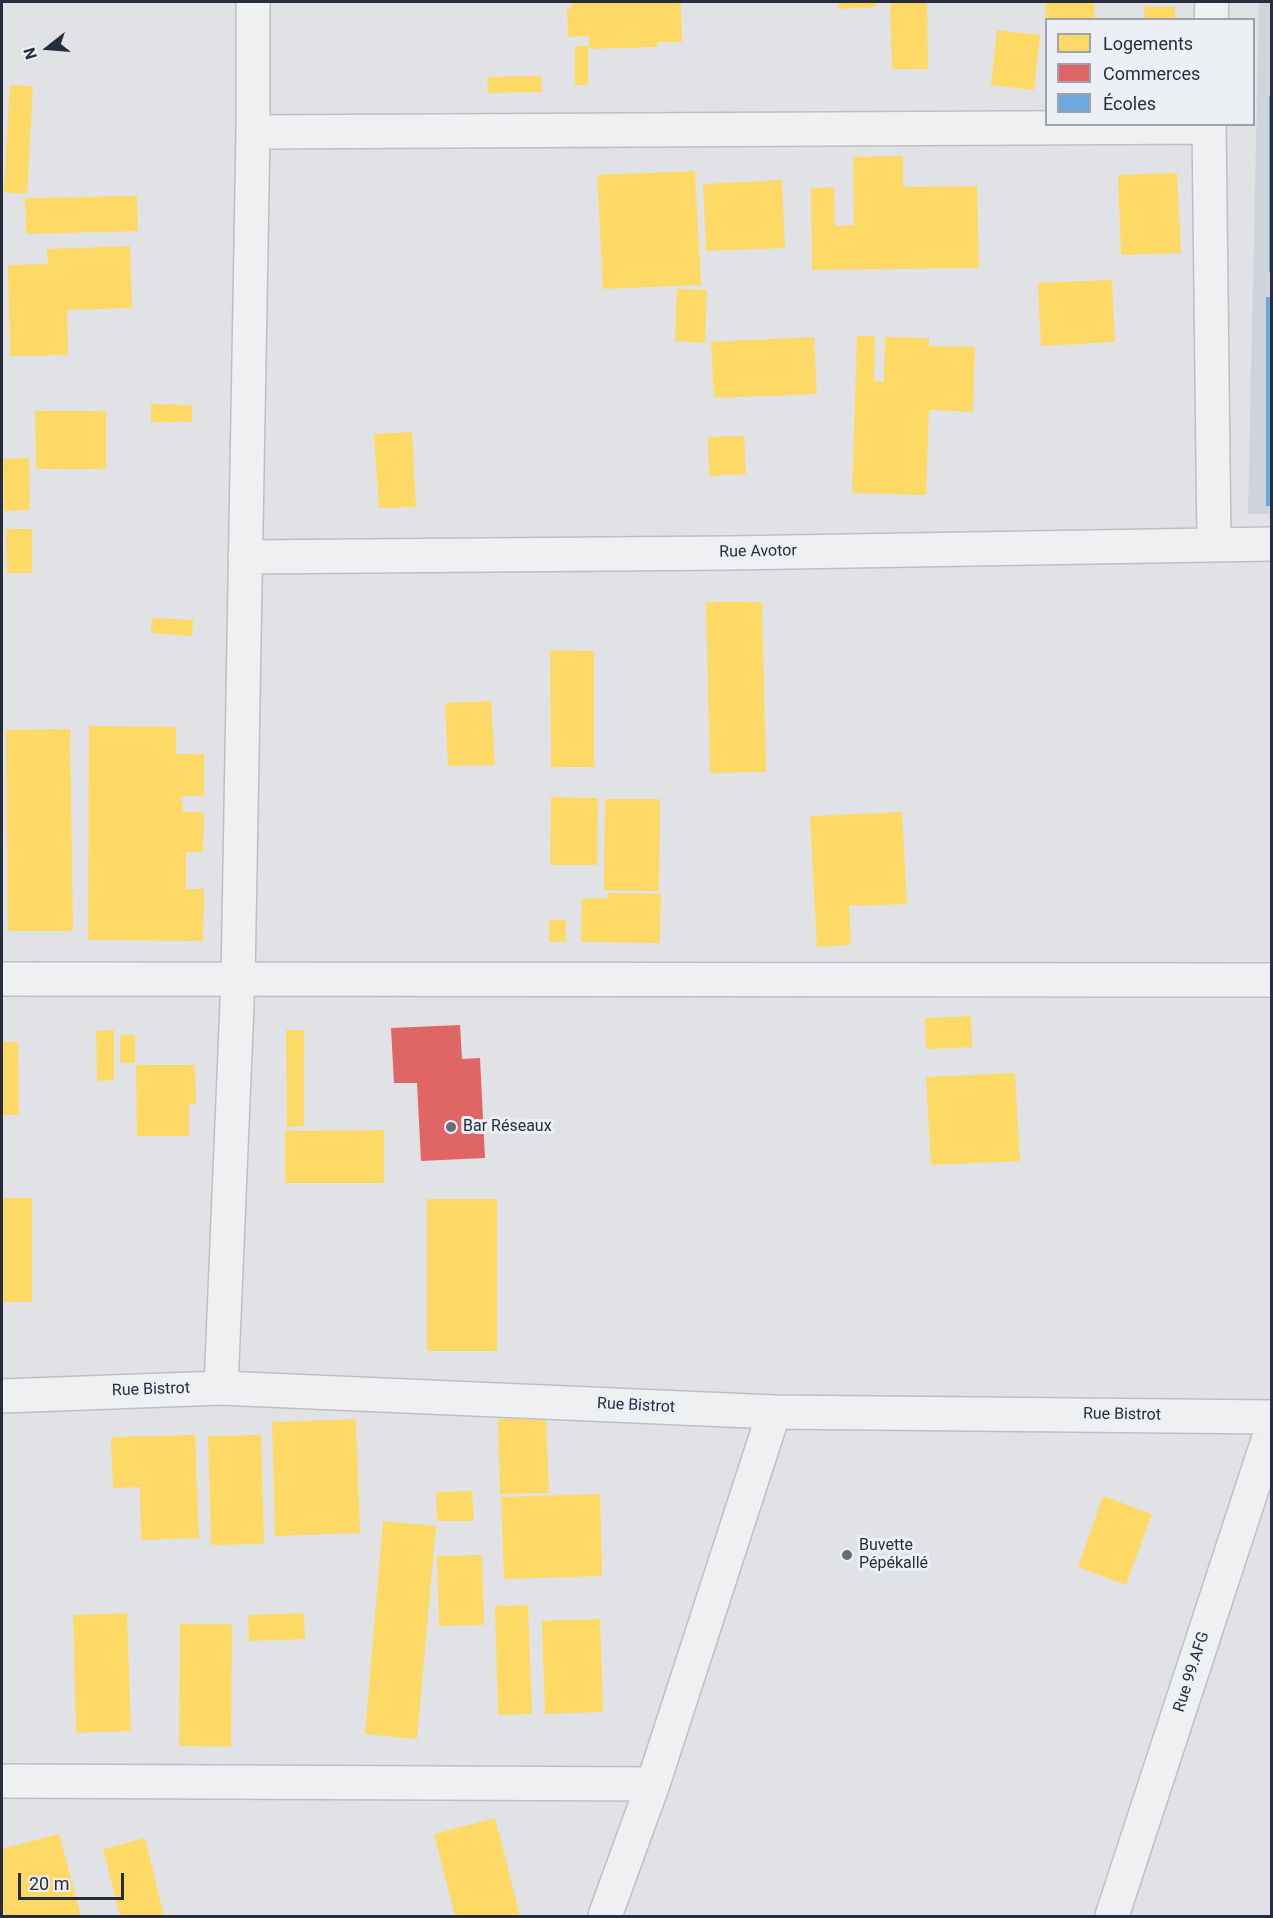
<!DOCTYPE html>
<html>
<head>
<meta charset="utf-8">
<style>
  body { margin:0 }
  #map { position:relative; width:1273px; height:1918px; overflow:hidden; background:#e0e2e5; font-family:Roboto,sans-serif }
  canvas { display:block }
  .frame { position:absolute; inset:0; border:3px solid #262d3f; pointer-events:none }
  .legend { position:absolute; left:1045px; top:18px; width:210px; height:108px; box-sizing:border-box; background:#ecf0f5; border:2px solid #9da2ac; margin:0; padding:8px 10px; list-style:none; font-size:18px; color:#262d3f }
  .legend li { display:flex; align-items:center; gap:12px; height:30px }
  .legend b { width:30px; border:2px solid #9da2ac }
  .north { position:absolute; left:18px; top:18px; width:60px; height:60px; -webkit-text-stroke:4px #ecf0f5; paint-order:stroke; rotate:253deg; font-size:16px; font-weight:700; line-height:24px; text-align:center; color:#262d3f }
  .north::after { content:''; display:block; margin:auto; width:21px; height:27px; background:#262d3f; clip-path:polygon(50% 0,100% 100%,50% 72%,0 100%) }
  .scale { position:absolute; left:18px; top:1873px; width:106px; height:27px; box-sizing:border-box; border:3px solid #262d3f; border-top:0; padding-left:8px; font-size:18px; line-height:21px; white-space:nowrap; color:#262d3f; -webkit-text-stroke:4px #ecf0f5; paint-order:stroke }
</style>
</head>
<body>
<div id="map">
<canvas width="1273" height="1918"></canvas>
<div class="frame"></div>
<ul class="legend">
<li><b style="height:16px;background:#ffd966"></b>Logements</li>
<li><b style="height:16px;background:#e06666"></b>Commerces</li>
<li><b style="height:16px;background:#6fa8dc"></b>Écoles</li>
</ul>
<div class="north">N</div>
<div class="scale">20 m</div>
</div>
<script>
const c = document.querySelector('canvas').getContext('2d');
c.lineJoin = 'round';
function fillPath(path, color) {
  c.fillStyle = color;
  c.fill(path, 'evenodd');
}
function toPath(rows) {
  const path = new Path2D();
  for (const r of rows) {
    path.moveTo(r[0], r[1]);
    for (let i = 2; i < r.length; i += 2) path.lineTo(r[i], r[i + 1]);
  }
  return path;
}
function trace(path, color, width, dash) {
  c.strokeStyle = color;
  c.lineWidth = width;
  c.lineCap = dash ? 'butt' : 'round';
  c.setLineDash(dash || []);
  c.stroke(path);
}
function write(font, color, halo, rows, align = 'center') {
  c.font = font + ' Roboto,sans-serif';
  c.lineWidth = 6;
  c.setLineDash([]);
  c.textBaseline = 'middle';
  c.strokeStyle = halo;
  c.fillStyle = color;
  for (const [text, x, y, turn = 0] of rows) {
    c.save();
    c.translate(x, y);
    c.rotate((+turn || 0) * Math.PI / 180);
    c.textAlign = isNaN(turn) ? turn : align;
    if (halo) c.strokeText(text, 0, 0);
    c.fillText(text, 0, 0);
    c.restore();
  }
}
const built = toPath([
  [1259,2,1271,2,1272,514,1248,514]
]);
const homes = toPath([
  [571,2,681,2,682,42,657,42,657,47,589,49,589,36,568,37,567,9,571,8],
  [838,2,876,2,876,7,838,9],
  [890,2,927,2,928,69,892,69],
  [1045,2,1094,2,1095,20,1046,20],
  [1144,6,1175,7,1175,20,1144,20],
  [997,30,1040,35,1034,90,991,85],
  [575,46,588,46,588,85,575,85],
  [541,76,542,92,488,93,487,77],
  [10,85,33,86,27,194,4,192],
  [903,156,903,187,977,186,979,268,812,270,811,188,834,187,835,226,854,225,853,157],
  [695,171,701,285,603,289,597,175],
  [1177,173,1181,253,1121,255,1118,175],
  [782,180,785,248,706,251,703,184],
  [137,196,138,231,26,234,25,198],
  [130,246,132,308,67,310,68,355,10,356,8,265,48,264,47,249],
  [1112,280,1115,342,1041,346,1038,283],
  [677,289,707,290,705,343,675,341],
  [857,336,875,336,874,381,884,382,885,337,929,338,929,346,975,347,973,412,929,410,926,495,852,493],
  [814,337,817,394,714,398,711,342],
  [151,404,192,405,192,422,151,422],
  [35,411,106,411,106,469,36,469],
  [412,432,416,507,379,508,374,434],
  [744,436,746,474,709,476,708,437],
  [29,458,30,510,4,511,3,459],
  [6,529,32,529,32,573,7,573],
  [706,602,762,602,766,772,710,773],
  [152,618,193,620,192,636,151,633],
  [550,650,594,651,594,767,551,767],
  [491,701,495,765,448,766,445,703],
  [89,726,176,727,176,754,204,754,204,796,182,796,183,812,204,812,203,852,186,852,186,889,204,889,203,941,88,940],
  [70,729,73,931,8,931,6,730],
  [551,797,598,798,597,865,550,865],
  [605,799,660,799,659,891,604,890],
  [902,812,907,904,849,906,851,945,817,947,810,816],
  [608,893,661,894,660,943,581,942,582,899,608,898],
  [549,920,566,920,566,942,549,942],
  [971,1016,972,1047,926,1049,925,1018],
  [114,1030,114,1080,97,1081,96,1031],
  [286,1030,304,1030,304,1126,287,1127],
  [120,1035,135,1035,135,1063,120,1063],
  [2,1042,18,1042,19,1115,2,1115],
  [136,1065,195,1065,196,1104,189,1104,189,1136,137,1136],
  [1015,1073,1020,1161,931,1165,926,1077],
  [384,1130,384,1183,285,1183,285,1131],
  [2,1198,32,1198,32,1302,2,1302],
  [427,1199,497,1199,497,1351,427,1351],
  [546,1418,549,1493,500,1494,498,1419],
  [356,1419,360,1533,275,1536,272,1422],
  [195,1435,199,1538,141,1540,140,1487,113,1488,111,1437],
  [261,1435,264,1544,211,1545,208,1436],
  [472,1491,474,1521,437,1521,436,1492],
  [600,1494,602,1576,504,1579,501,1497],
  [1103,1496,1152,1514,1126,1585,1078,1567],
  [383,1521,436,1526,417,1739,365,1734],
  [482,1555,484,1625,439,1626,437,1556],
  [528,1605,532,1714,498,1715,495,1606],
  [127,1613,131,1731,76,1733,73,1615],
  [304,1613,305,1639,249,1641,248,1615],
  [600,1619,603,1712,545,1714,542,1621],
  [180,1624,232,1624,231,1747,179,1746],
  [495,1818,520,1916,455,1916,434,1834],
  [59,1834,81,1916,5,1916,2,1904,2,1849],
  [145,1838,164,1916,120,1916,103,1849]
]);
const shops = toPath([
  [460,1025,462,1059,480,1058,485,1158,421,1161,417,1083,394,1083,391,1028]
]);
const schools = toPath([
  [1269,96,1272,96,1272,272,1269,272],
  [1266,297,1272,297,1272,506,1266,506]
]);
const street = toPath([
  [1211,20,1212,2],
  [1209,124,1214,544],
  [253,132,1209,127],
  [245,557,729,553,1272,544],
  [2,979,1272,980],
  [221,1388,238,980,253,132,253,2],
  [2,1396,221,1388,774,1412,1272,1417],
  [2,1781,653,1784],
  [605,1916,653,1784,774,1412],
  [1112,1916,1272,1428]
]);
const markers = [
  [451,1127,6,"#676c79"],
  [847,1555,6,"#676c79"]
];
const streetNames = [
  ["Rue Avotor",758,552,-1],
  ["Rue Bistrot",151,1390,-2],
  ["Rue Bistrot",636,1406,3],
  ["Rue Bistrot",1122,1415,1],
  ["Rue 99.AFG",1192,1672,-72]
];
const poiNames = [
  ["Bar Réseaux",463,1127],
  ["Buvette",859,1546],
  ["Pépékallé",859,1564]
];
fillPath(built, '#d0d3db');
fillPath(homes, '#ffd966');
fillPath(shops, '#e06666');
fillPath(schools, '#6fa8dc');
trace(street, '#bdbfc3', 36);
trace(street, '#eff0f2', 33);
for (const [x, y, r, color] of markers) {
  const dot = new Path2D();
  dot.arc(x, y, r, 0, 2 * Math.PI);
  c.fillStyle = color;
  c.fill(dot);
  trace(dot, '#ecf0f5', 2);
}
write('16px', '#262d3f', '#ecf0f5', streetNames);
write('16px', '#262d3f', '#ecf0f5', poiNames, 'left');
</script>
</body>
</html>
